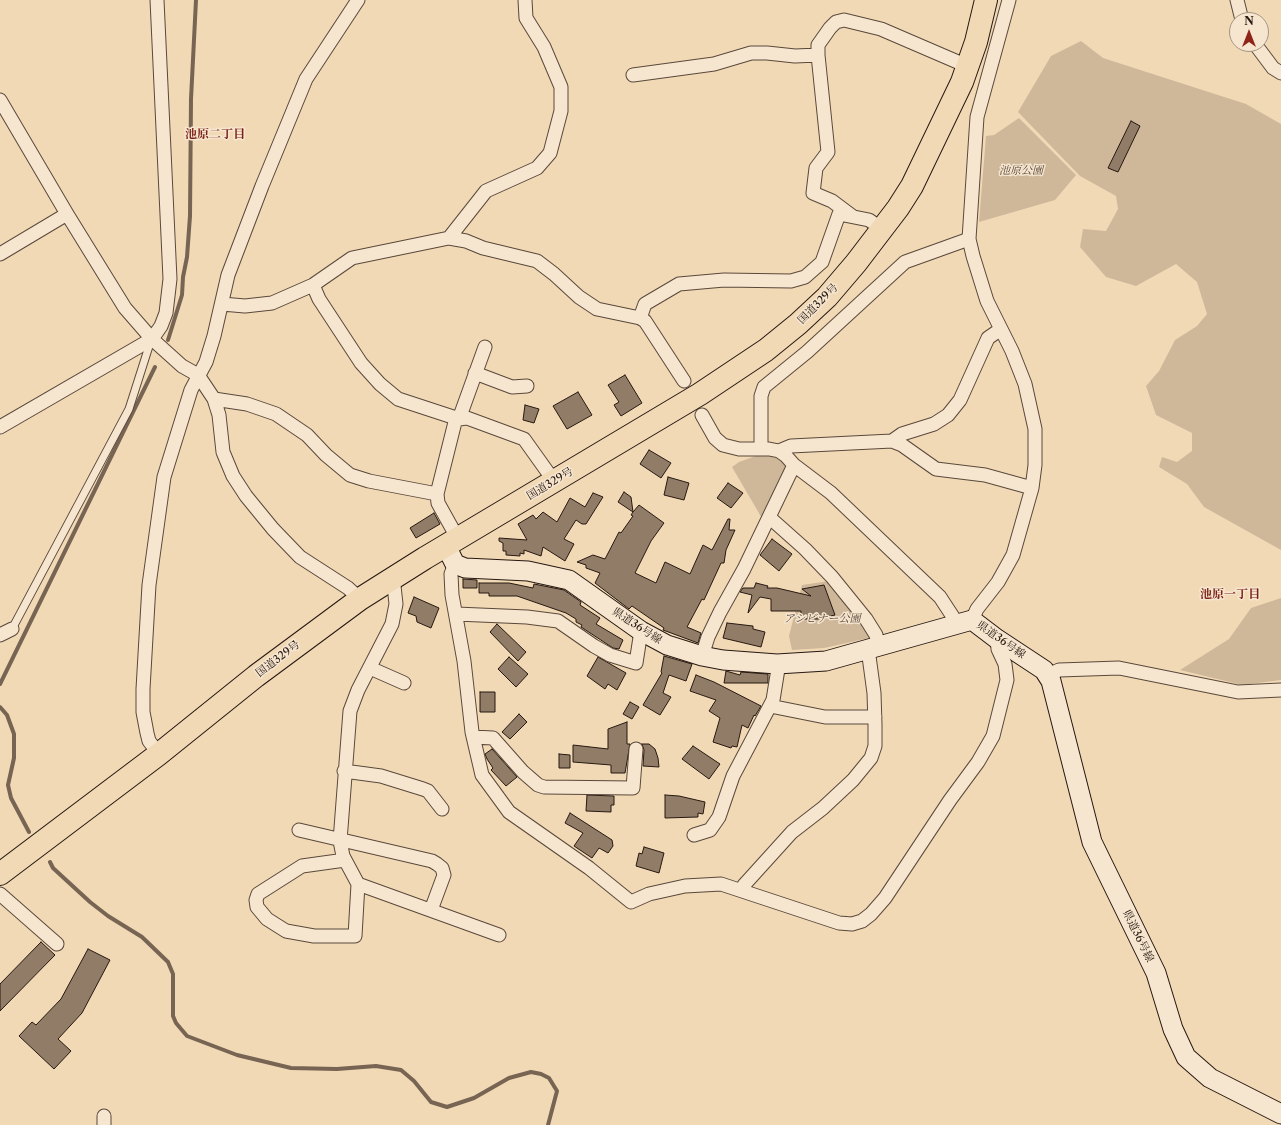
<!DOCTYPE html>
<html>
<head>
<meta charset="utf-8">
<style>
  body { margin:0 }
  #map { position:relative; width:1281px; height:1125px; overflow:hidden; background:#f1d9b6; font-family:"Libre Caslon Text",serif }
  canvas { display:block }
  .north { position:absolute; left:1229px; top:12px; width:40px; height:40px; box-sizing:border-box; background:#f6e6d0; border:1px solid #a39484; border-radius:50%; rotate:0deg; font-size:11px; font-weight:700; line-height:16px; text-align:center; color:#271811 }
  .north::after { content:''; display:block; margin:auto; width:14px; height:18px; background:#8f2418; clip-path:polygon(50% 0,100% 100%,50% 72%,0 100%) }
</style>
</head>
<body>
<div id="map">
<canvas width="1281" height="1125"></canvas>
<div class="north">N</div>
</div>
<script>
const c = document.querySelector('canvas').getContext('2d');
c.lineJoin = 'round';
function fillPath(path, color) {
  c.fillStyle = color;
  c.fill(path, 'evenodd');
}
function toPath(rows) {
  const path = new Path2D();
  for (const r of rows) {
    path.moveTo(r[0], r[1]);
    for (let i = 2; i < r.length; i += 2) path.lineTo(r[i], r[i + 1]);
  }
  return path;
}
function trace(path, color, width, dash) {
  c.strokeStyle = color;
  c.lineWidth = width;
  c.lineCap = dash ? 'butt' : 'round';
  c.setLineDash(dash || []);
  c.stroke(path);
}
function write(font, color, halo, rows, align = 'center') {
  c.font = font + ' "Libre Caslon Text","Noto Serif JP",serif';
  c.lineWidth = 3;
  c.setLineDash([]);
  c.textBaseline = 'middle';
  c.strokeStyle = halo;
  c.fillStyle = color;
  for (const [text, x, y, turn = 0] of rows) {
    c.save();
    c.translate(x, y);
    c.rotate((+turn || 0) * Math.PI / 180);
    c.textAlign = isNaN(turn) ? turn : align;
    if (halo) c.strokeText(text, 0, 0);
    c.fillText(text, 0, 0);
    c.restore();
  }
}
const green = toPath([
  [1081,41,1103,58,1246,104,1281,124,1281,550,1204,507,1187,484,1159,467,1162,457,1177,462,1192,451,1192,433,1156,415,1146,386,1159,371,1175,340,1197,326,1207,314,1197,282,1176,264,1136,286,1106,277,1080,247,1083,229,1106,231,1118,209,1116,196,1080,176,1018,112,1051,56],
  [1019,118,1076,175,1055,200,979,222,986,136,994,135],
  [761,454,776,458,790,467,763,520,732,467,739,462],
  [829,581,868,632,869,638,824,648,792,650,789,636,802,585],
  [1281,598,1281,680,1242,685,1180,670,1229,639,1251,608]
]);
const stream = toPath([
  [168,340,182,295,183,277,187,257,190,216,191,99,196,0],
  [0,684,155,367],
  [0,707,7,715,14,734,14,758,8,785,11,798,29,832],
  [50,862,53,868,90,902,108,916,142,937,168,962,173,974,173,1016,176,1023,187,1036,237,1055,291,1068,337,1069,376,1066,401,1070,414,1081,431,1102,447,1107,474,1098,509,1078,531,1072,541,1074,549,1078,557,1091,548,1125]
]);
const building = toPath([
  [1131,121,1140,126,1118,172,1108,168,1131,121],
  [625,375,642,403,621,416,614,405,619,402,608,385,625,375],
  [578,392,592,415,567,429,553,406,578,392],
  [525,405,539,409,534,423,523,420,525,405],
  [649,450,671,463,661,478,640,464,649,450],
  [668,477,689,483,684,500,664,495,668,477],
  [728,483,743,493,731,508,717,498,728,483],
  [624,492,631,497,633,512,639,505,664,523,651,541,635,573,656,583,665,562,690,574,703,545,712,550,728,519,730,519,729,530,735,530,726,550,724,563,721,563,704,600,702,599,687,627,701,633,698,643,663,630,664,628,632,606,629,609,595,583,600,573,586,568,586,565,577,562,593,555,605,559,619,532,621,533,633,516,631,515,633,512,618,502,624,492],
  [593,493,603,497,586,524,582,524,576,520,564,539,574,544,565,561,543,547,541,556,524,550,524,554,520,553,520,556,506,555,506,551,503,551,503,543,499,541,499,538,527,540,518,524,533,515,536,519,543,512,557,522,570,498,585,507,593,493],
  [434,513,440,524,416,538,410,528,434,513],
  [772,539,792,554,779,571,760,555,772,539],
  [463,579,477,580,477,588,463,588,463,579],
  [479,583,509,583,533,588,534,584,564,590,581,602,580,605,600,618,596,624,623,640,619,649,613,648,581,627,582,625,576,622,576,619,566,613,517,596,489,596,489,593,479,593,479,583],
  [756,583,768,586,767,588,777,588,811,596,802,589,824,585,835,615,818,619,801,619,801,611,771,611,771,599,760,597,748,613,752,595,740,592,743,588,754,588,756,583],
  [414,597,439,608,431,628,417,622,416,616,408,613,414,597],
  [727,623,753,626,753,629,765,632,761,647,723,638,727,623],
  [497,624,526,652,518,661,490,632,497,624],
  [664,656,692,664,686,681,669,675,663,693,671,697,660,715,643,705,662,673,661,672,664,656],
  [509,657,528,674,516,687,498,669,509,657],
  [598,657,626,673,617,690,608,684,605,689,587,676,598,657],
  [726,671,740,675,741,672,768,674,768,683,724,683,726,671],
  [696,675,714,682,761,706,755,716,754,715,748,728,742,725,737,747,732,746,731,748,713,742,720,718,709,711,716,700,690,691,696,675],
  [480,692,495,692,495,712,480,712,480,692],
  [630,702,639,707,632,719,623,714,630,702],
  [519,714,527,722,510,739,502,732,519,714],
  [627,722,627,744,630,744,625,773,611,773,611,765,573,762,573,745,608,749,608,729,627,722],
  [642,744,649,744,655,749,658,758,659,767,643,766,644,750,642,744],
  [693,746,720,764,709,779,682,759,693,746],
  [492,749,517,777,506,786,491,770,493,768,487,759,485,754,492,749],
  [559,754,570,755,570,768,559,768,559,754],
  [587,795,614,796,614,805,611,805,611,812,586,811,587,795],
  [665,795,679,796,705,802,703,814,698,813,698,817,665,818,665,795],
  [570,813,612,840,613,846,608,853,599,848,592,858,574,846,583,833,565,823,570,813],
  [644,847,664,853,659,873,636,866,639,853,642,854,644,847],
  [41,942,55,955,0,1011,0,984,41,942],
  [88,949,110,960,82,1013,58,1039,71,1051,54,1069,19,1036,32,1022,36,1025,61,999,88,949]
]);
const lane = toPath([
  [12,629,129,409,151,340]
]);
const street = toPath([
  [1237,0,1242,20],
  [1255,44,1273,68,1281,73],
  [633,75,714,64,751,53,767,53,795,56,818,55],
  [0,100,67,214,125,308,152,339,182,366,198,375,214,399,219,415,223,452,233,476,246,496,273,529,300,557,348,588,360,599],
  [852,216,832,201,813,193,816,168,828,152,818,55,818,45,830,28,836,22,844,20,881,29,967,66],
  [449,238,486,191,537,168,550,153,561,111,561,87,544,47,526,18,525,0],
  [0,254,67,214],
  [313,285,319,299,361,363,380,384,398,399,459,419,467,418,524,439,554,481],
  [222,304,245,306,272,303,313,285,352,258,449,238,466,241,483,248,537,261,554,274,579,297,597,309,640,318,645,321,684,381],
  [640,318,645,304,679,284,724,280,791,281,805,277,822,262,839,214,869,220,882,229],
  [475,373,512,387,527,386],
  [214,399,247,404,276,414,307,435,326,455,350,475,369,481,437,494],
  [702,415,715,438,723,445,739,449,769,449,779,451,786,456,794,465,831,493,940,597,957,623],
  [456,418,437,494,438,503,458,539],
  [459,419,485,347],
  [0,427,152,339,161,326,166,313,170,279,157,0],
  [892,441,902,445,936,469,985,475,1032,488],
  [761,448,761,396,764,387,807,352,905,262,969,239],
  [779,451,791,446,892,441,902,434,934,424,948,415,960,400,988,338,1001,329],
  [769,517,805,549,832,577,866,619,876,635,879,647],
  [455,564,451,574,452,595,464,661,472,732,482,775,509,812,589,868,631,902,649,894,685,886,721,884,839,923,852,924,862,921,871,914,885,898,950,800,978,762,993,736,1007,680,1005,664,998,649,997,639],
  [393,577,396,604,392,624,358,690,350,711,340,841,343,856,358,884,499,935],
  [456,614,527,617,558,621,594,646,610,655,636,663,641,631],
  [972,620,977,609,998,582,1013,555,1032,488,1035,465,1035,429,1025,384,1012,351,987,301,973,256,969,239,977,117,1009,0],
  [0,635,12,629],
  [702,656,708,637,720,612,744,569,794,465],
  [370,668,404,683],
  [1048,675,1059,670,1119,668,1238,692,1281,690],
  [770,706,825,717,875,717],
  [473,737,493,738,523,772,538,785,544,787,633,788,636,749],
  [159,754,149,741,147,733,143,712,143,689,149,585,164,477,191,390,206,362,214,336,228,275,262,186,306,79,358,0],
  [344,771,381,776,423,789,428,791,442,809],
  [299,830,432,861,437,864,442,868,444,875,431,910],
  [694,835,710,830,719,817,733,776,773,700,778,669,777,664],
  [345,860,302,866,258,894,256,900,257,907,267,919,286,931,314,936,355,936,358,884],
  [743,890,744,885,792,832,823,808,853,780,871,758,875,746,875,725,874,693,868,649],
  [0,894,57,944],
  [104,1116,104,1125]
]);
const secondary = toPath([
  [446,546,455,564,465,568,528,571,569,580,641,631,667,645,702,656,723,660,777,664,826,661,972,620,997,639,1044,670,1051,681,1092,842,1156,973,1173,1029,1186,1057,1210,1078,1281,1114]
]);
const highway = toPath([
  [0,874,159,754,256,676,360,599,425,558,700,394,766,350,798,324,827,297,856,263,898,208,912,186,962,82,976,42,986,0]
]);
const parkNames = [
  ["池原公園",1021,171],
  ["アシビナー公園",822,619]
];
const streetNames = [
  ["国道329号",818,304,-45],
  ["国道329号",550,484,-31],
  ["県道36号線",637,626,33],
  ["県道36号線",1001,640,35],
  ["国道329号",278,659,-37],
  ["県道36号線",1138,936,64]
];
const neighbourhoodNames = [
  ["池原二丁目",215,135],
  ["池原一丁目",1230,595]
];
fillPath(green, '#cfb89a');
trace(stream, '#776452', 4);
fillPath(building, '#907c67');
trace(building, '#271811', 1);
trace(lane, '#5a483a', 9);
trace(street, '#5a483a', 15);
trace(secondary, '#271811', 21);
trace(highway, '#271811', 24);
trace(lane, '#f6e6d0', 7);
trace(street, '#f6e6d0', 13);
trace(secondary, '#f6e6d0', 19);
trace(highway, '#f1d9b6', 22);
write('italic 11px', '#59483a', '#f6e6d0', parkNames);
write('11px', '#271811', '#f6e6d0', streetNames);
write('bold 12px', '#7a1f14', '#f6e6d0', neighbourhoodNames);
</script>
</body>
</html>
